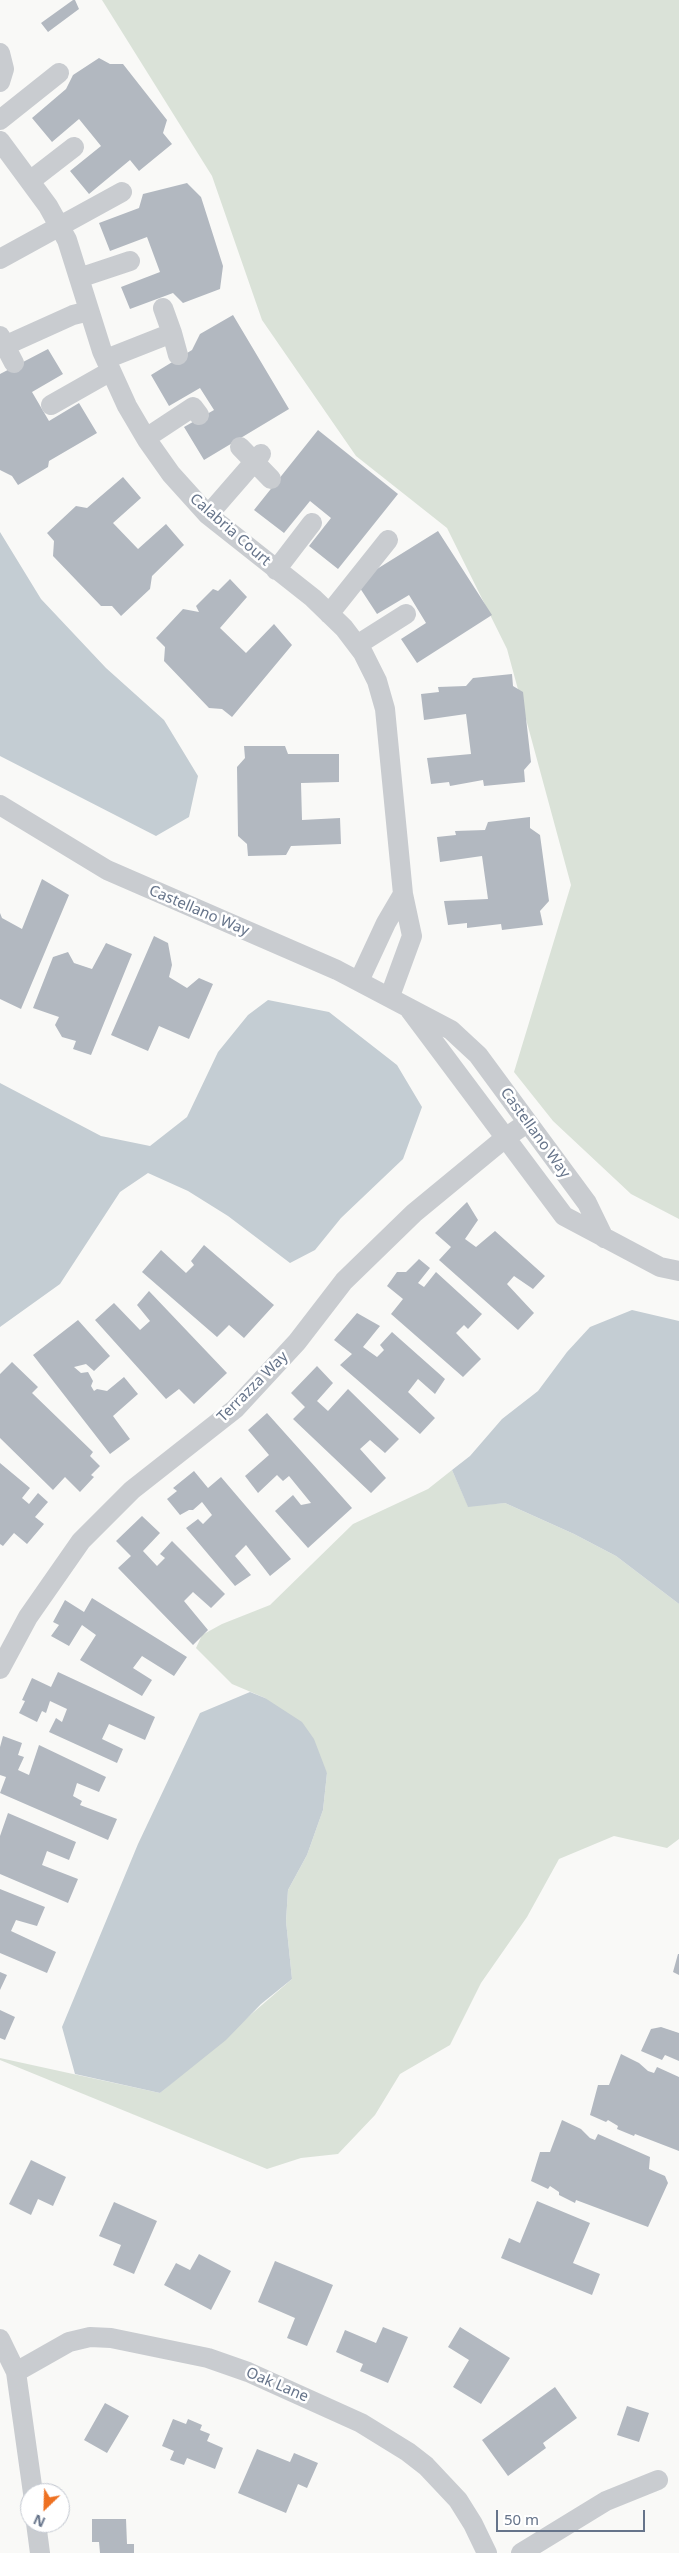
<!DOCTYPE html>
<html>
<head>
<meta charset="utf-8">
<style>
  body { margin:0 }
  #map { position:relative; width:679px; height:2553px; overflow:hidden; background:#f9f9f7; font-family:"Noto Sans",sans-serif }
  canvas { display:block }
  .north { position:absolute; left:20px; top:2483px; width:50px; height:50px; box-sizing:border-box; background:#fff; border:1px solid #c2c7d0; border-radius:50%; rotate:204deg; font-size:14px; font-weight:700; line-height:20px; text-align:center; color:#66748a }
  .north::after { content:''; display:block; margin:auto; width:18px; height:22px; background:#ee7122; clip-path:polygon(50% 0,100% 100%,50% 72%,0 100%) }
  .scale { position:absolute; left:496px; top:2510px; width:149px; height:22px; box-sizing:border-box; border:2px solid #66748a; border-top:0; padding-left:6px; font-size:15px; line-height:18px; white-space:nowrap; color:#66748a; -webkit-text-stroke:4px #fff; paint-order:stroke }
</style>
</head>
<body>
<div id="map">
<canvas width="679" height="2553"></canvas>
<div class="north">N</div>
<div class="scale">50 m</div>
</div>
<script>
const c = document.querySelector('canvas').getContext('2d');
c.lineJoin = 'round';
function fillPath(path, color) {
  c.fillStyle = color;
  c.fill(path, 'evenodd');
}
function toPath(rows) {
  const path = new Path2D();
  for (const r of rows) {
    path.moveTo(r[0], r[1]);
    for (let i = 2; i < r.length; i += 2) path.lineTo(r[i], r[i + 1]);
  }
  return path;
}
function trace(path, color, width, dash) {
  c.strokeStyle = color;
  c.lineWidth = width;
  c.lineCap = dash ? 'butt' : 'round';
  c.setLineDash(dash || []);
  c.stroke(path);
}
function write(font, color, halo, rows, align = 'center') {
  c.font = font + ' "Noto Sans",sans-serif';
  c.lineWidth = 5;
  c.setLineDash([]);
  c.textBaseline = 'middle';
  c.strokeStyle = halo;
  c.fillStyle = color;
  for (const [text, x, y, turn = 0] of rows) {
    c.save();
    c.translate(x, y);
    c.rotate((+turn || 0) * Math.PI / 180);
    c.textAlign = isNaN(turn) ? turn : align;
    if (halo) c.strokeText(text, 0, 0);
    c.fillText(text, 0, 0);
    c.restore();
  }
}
const green = toPath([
  [102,0,679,0,679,1219,631,1194,553,1121,514,1072,571,885,507,649,447,528,356,456,262,320,212,176],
  [452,1470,468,1506,505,1503,574,1534,616,1556,679,1604,679,1839,667,1848,614,1836,559,1859,527,1917,481,1983,450,2045,400,2074,375,2115,338,2154,301,2158,267,2169,0,2060,0,2058,160,2093,292,1979,286,1921,288,1890,307,1855,323,1810,327,1773,265,1698,232,1684,196,1648,202,1635,222,1624,270,1605,353,1524,428,1489]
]);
const water = toPath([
  [0,532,41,599,106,668,164,720,198,776,189,817,156,836,0,756],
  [268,1000,329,1012,397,1065,422,1107,403,1159,341,1218,315,1250,290,1263,228,1216,188,1191,148,1173,120,1192,60,1284,0,1327,0,1083,101,1136,150,1146,187,1117,218,1052,248,1015],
  [632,1310,679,1321,679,1604,616,1556,574,1534,505,1503,468,1507,452,1470,470,1456,502,1419,538,1391,567,1352,590,1327],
  [250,1692,265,1698,302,1722,314,1739,327,1773,323,1810,307,1855,288,1890,286,1921,292,1979,261,2004,226,2040,160,2093,75,2074,62,2027,138,1844,200,1713]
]);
const building = toPath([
  [73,0,75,0,79,9,48,32,41,23],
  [99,58,110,64,123,64,167,120,163,133,172,144,139,171,130,160,89,194,70,171,101,146,79,119,52,142,32,118,66,89,73,75],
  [187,183,201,197,223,266,220,289,183,303,173,293,130,309,121,287,160,272,147,237,110,251,99,223,139,208,143,194],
  [233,315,289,409,204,460,184,427,214,410,200,388,169,406,151,375,192,350,200,334],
  [48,349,63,374,32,392,49,421,79,403,97,433,49,461,48,467,18,485,12,476,0,470,0,374],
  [318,430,398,494,338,569,309,546,331,518,310,501,284,533,254,510],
  [123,477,141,498,113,523,138,549,166,524,184,545,152,576,150,589,121,616,112,606,101,606,53,556,54,541,47,533,76,506,87,508],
  [438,531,492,615,417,663,401,639,426,623,409,595,377,614,356,582],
  [230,579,247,597,220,628,246,653,274,624,292,645,232,717,222,709,209,708,164,661,165,647,156,638,183,609,199,612,196,606,213,589,218,591],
  [512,674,513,686,523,692,531,762,524,770,525,782,484,786,483,780,450,786,449,782,431,784,427,758,471,754,466,714,424,720,421,694,439,692,438,687,466,686,473,678],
  [244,746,285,746,288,754,339,754,339,782,301,783,302,820,340,818,341,844,291,846,286,855,248,856,247,844,238,836,237,767,245,758],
  [530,817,530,828,540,835,549,901,540,911,543,925,502,930,501,924,467,928,467,923,448,925,444,901,488,899,482,856,440,862,437,837,456,835,455,831,485,830,488,822],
  [42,879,69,895,21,1009,0,999,0,913,2,918,22,929],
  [154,936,168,943,172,965,169,977,187,988,199,978,213,984,189,1039,159,1026,148,1051,111,1035],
  [106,943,132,954,91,1055,73,1049,76,1041,62,1037,55,1025,59,1017,33,1008,53,957,68,952,74,963,92,969],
  [467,1202,478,1220,465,1239,476,1247,495,1231,545,1276,533,1289,514,1276,507,1284,534,1313,518,1330,439,1260,451,1247,435,1233],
  [204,1245,274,1305,244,1338,229,1325,217,1337,142,1272,161,1250,186,1273,194,1265,191,1261],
  [419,1259,430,1268,418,1283,424,1287,436,1272,482,1314,468,1329,464,1325,456,1333,481,1359,463,1377,391,1314,403,1299,387,1286,397,1272,406,1272],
  [149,1291,227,1373,194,1404,179,1389,166,1399,95,1320,114,1303,140,1330,150,1321,137,1305],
  [357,1313,380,1326,363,1347,377,1357,384,1350,380,1345,392,1332,445,1379,435,1394,418,1379,408,1392,435,1418,420,1434,340,1365,352,1354,334,1340],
  [78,1320,110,1356,94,1371,86,1364,74,1367,81,1373,88,1372,93,1381,91,1386,94,1391,97,1389,107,1391,124,1377,138,1394,113,1416,130,1439,110,1454,33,1355],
  [12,1362,38,1387,32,1393,93,1452,90,1456,100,1466,91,1475,94,1477,80,1492,65,1477,53,1490,0,1438,0,1374],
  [317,1366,333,1383,317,1401,328,1411,348,1389,399,1439,385,1453,370,1440,360,1449,386,1478,371,1493,293,1419,305,1407,291,1393],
  [267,1413,352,1508,308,1548,275,1511,293,1495,301,1505,311,1503,289,1476,283,1481,277,1475,258,1493,245,1476,269,1455,248,1430],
  [0,1463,30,1488,22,1498,29,1504,38,1493,48,1502,35,1517,44,1524,27,1544,14,1533,3,1546,0,1544],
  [194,1471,208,1488,221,1477,291,1559,270,1576,246,1545,235,1556,251,1575,235,1586,186,1528,198,1519,203,1524,212,1515,202,1502,193,1510,189,1510,180,1515,167,1499,177,1491,173,1488],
  [142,1516,160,1533,143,1551,157,1566,165,1558,160,1554,172,1541,225,1594,211,1608,193,1592,184,1601,208,1630,193,1645,118,1568,131,1556,116,1541],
  [92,1598,187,1657,174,1676,142,1656,133,1668,152,1680,142,1696,80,1660,96,1635,82,1625,69,1646,51,1636,59,1625,53,1622,65,1600,84,1612],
  [58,1672,155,1717,145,1740,109,1724,102,1739,123,1749,117,1763,49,1732,56,1718,62,1722,67,1709,50,1701,46,1713,42,1711,37,1722,19,1713,25,1701,22,1700,32,1678,51,1687],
  [3,1736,22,1743,18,1755,24,1757,18,1770,29,1775,39,1745,106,1777,99,1792,77,1783,73,1796,82,1801,80,1805,117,1819,108,1840,0,1793,6,1777,0,1775,0,1747],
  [8,1813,76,1842,69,1860,47,1851,42,1865,78,1879,68,1903,0,1874,0,1836],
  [0,1889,45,1907,37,1926,16,1920,11,1931,56,1952,47,1973,0,1953],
  [678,1954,679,1954,679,1975,673,1972],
  [0,1972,7,1975,0,1990],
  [0,2010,15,2017,5,2040,0,2038],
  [661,2027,679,2033,679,2061,665,2055,662,2060,641,2051,651,2029],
  [621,2054,639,2063,648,2071,654,2073,657,2067,679,2077,679,2151,635,2134,634,2136,617,2129,618,2126,608,2120,606,2122,590,2115,598,2085,609,2085],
  [562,2120,581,2129,590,2138,595,2140,598,2134,650,2157,649,2169,665,2176,668,2183,648,2227,576,2200,575,2203,559,2195,559,2192,550,2186,548,2189,531,2181,540,2152,550,2152],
  [31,2160,66,2177,53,2206,38,2199,31,2215,9,2204],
  [537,2201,590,2223,573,2263,600,2274,592,2295,501,2258,509,2238,520,2243],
  [114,2202,157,2221,134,2274,113,2265,121,2245,99,2236],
  [199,2254,231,2271,211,2310,164,2285,176,2263,190,2270],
  [275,2261,333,2285,307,2346,287,2338,295,2318,258,2302],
  [383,2327,408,2337,388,2383,360,2371,363,2364,336,2352,345,2330,376,2343],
  [460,2327,510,2358,481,2404,453,2387,469,2360,448,2347],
  [555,2387,577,2418,543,2443,546,2448,508,2476,482,2440],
  [105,2403,129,2416,107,2453,84,2440],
  [627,2406,649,2413,639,2442,617,2435],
  [173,2419,186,2424,188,2419,202,2425,200,2430,210,2434,207,2441,223,2448,215,2469,187,2458,184,2465,170,2460,174,2451,162,2446],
  [257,2449,290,2462,294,2453,318,2463,307,2488,298,2484,286,2513,238,2493],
  [92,2519,126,2519,127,2544,134,2544,134,2553,100,2553,99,2542,92,2542]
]);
const minor = toPath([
  [0,53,4,69,0,82],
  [0,120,59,73],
  [0,141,48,206,67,240,102,351,127,406,147,440,171,474,208,515,313,598,344,628,363,653,377,681,385,709,403,894,412,936,390,996],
  [30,181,74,147],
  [0,259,122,192],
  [79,278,130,261],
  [163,308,172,333],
  [0,336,14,363],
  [0,348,73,315,89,311],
  [106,359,172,333,178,355],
  [51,405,111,371],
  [146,438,193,407,199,415],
  [240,447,271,479],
  [208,515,261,454],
  [276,570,312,523],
  [329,614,388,540],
  [357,645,406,614],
  [0,805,107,870,337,970,451,1030,478,1055,587,1203,604,1238],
  [359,981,386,923,403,894],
  [410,1010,564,1216,660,1267,679,1271],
  [0,1669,28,1617,81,1541,132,1490,235,1409,297,1342,344,1281,414,1213,505,1138,527,1123],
  [0,2339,16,2372,33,2493],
  [16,2372,69,2342,90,2337,111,2338,208,2358,248,2372,361,2423,408,2452,426,2466,458,2500,473,2524,487,2553],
  [36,2523,40,2553],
  [521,2553,606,2501,658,2480]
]);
const streetNames = [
  ["Calabria Court",230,530,41],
  ["Castellano Way",199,911,23],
  ["Castellano Way",535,1133,54],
  ["Terrazza Way",253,1387,-45],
  ["Oak Lane",277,2385,23]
];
fillPath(green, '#dae2d8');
fillPath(water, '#c4cdd3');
fillPath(building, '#b2b8c0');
trace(minor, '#c9ccd0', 20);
write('15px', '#66748a', '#fff', streetNames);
</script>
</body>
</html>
